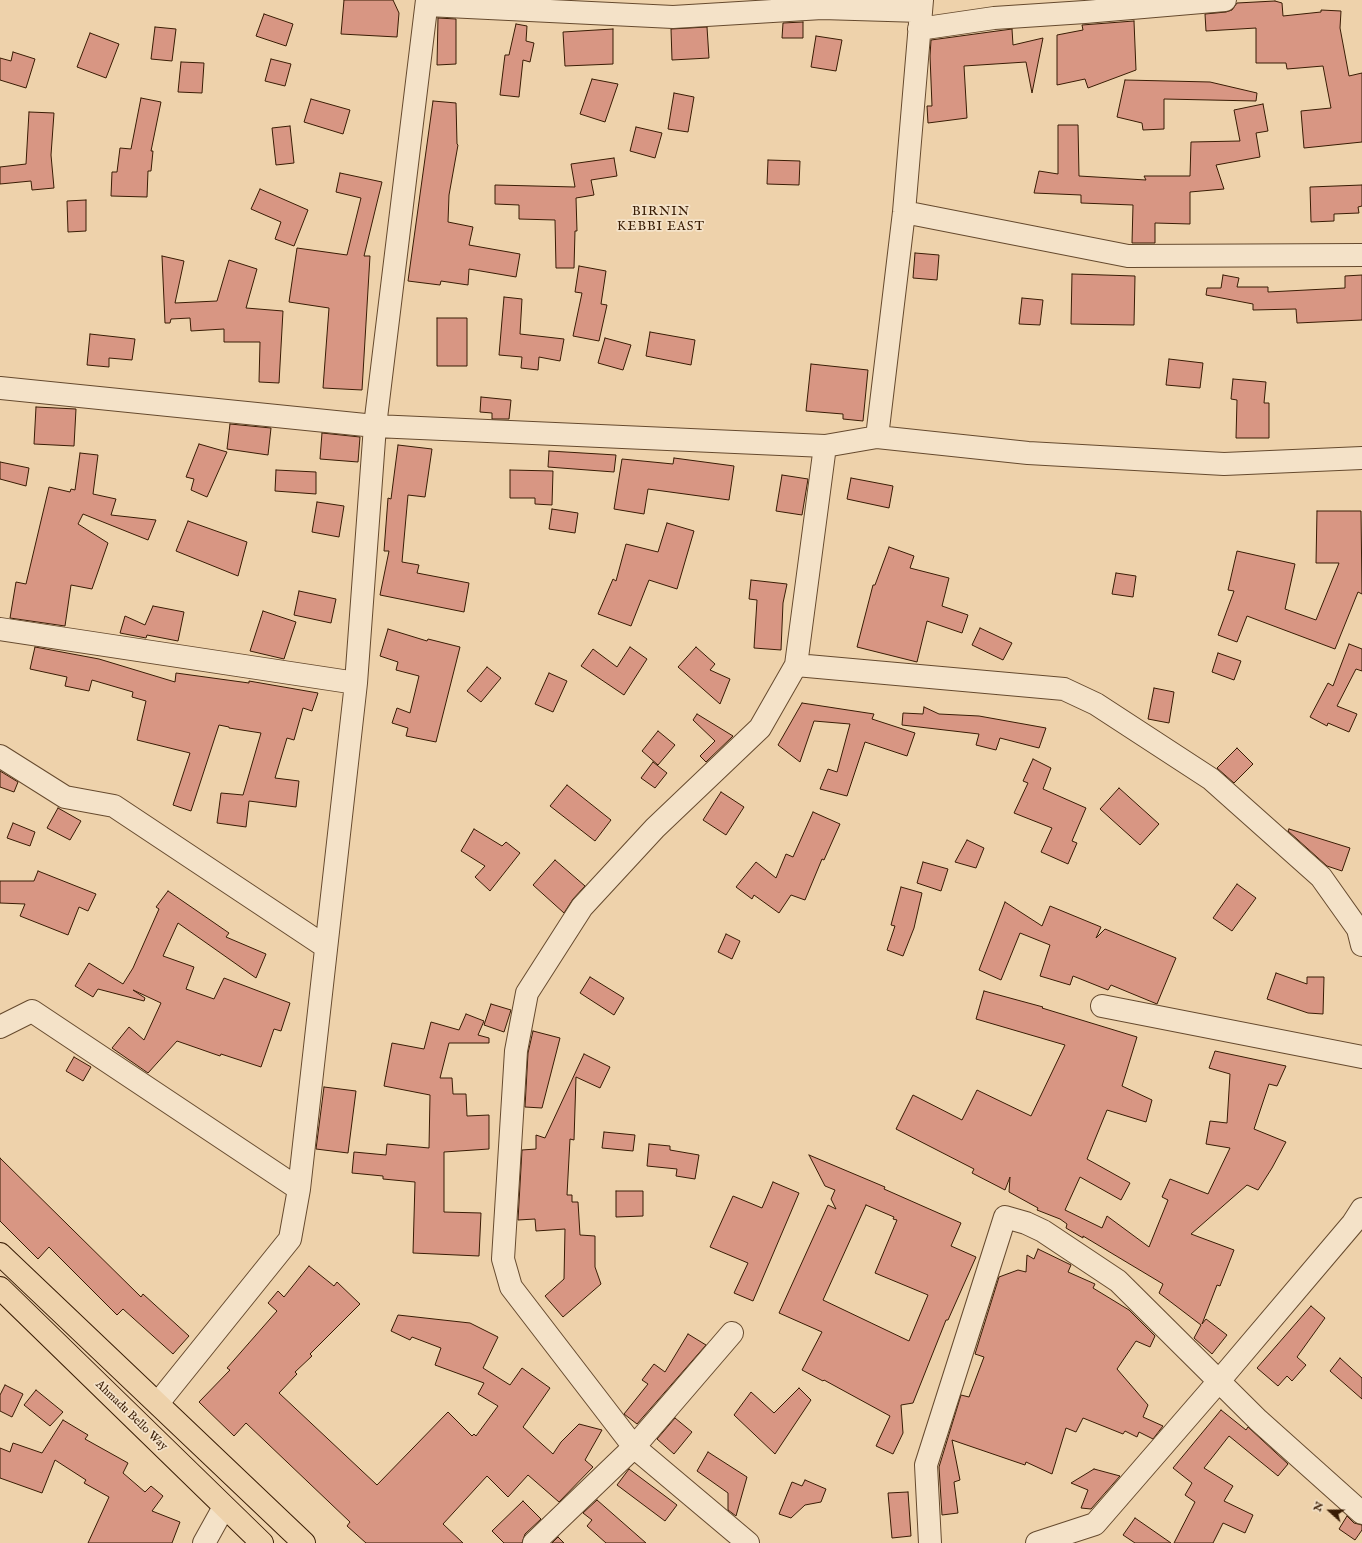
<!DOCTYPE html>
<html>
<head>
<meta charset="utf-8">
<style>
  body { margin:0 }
  #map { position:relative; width:1362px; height:1543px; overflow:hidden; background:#eed2ab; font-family:"IM FELL English",serif }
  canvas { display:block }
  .north { position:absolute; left:1310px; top:1491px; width:40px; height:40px; -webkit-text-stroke:3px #f4e2c8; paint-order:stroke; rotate:291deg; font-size:11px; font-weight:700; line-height:16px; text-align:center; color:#391c04 }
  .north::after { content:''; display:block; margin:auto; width:14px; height:18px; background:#391c04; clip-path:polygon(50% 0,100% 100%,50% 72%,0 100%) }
</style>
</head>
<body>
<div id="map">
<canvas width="1362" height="1543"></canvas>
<div class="north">N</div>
</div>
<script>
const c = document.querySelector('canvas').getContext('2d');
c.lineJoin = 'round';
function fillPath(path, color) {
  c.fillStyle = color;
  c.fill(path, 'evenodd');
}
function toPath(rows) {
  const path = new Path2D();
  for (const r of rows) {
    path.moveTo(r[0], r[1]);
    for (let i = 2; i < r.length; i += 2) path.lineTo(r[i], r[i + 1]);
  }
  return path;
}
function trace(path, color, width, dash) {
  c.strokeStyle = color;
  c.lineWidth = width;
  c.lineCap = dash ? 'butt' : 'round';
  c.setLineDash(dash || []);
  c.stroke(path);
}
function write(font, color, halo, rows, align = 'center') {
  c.font = font + ' "IM FELL English",serif';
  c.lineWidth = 3.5;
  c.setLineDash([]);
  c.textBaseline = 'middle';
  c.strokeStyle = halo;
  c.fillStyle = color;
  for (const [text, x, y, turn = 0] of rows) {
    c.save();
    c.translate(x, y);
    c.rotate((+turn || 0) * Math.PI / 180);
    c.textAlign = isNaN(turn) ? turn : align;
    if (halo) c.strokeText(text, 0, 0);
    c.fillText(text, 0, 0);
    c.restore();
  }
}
const building = toPath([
  [344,0,393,0,399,13,397,37,341,34,344,0],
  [1275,1,1282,3,1283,16,1321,12,1321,10,1341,11,1340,28,1349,76,1362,73,1362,142,1304,148,1301,111,1331,108,1323,66,1287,69,1286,63,1256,63,1256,28,1206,31,1205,14,1226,12,1232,10,1237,3,1275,1],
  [264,14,293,24,286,46,256,36,264,14],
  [438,18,456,19,456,64,437,65,438,18],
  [1134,21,1136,70,1088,88,1085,79,1057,85,1057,35,1083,30,1082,25,1134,21],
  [803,22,803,38,782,38,783,23,803,22],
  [516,24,527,26,526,41,534,43,530,62,523,60,519,97,500,95,505,55,509,55,516,24],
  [155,27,176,29,172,61,151,59,155,27],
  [707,27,709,58,672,60,671,29,707,27],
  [613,29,613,64,565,66,563,32,613,29],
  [1012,29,1013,45,1043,38,1032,93,1026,62,964,66,967,118,928,123,927,106,932,106,930,56,931,40,1012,29],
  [90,33,119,44,106,78,77,67,90,33],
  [816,36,842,40,836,71,811,67,816,36],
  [13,52,35,59,26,88,0,80,0,58,11,61,13,52],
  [271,59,291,64,285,86,265,81,271,59],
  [181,62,204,63,202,93,178,92,181,62],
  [592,79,618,84,605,122,580,114,592,79],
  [1125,80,1210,82,1257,93,1256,101,1164,99,1164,129,1143,130,1142,123,1117,117,1125,80],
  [674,93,694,97,688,132,668,129,674,93],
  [141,98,161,102,151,151,153,151,151,171,148,171,147,197,111,196,112,172,117,172,120,148,131,149,141,98],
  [311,99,350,110,343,134,304,122,311,99],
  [433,101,456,103,457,144,458,145,449,195,448,222,473,227,469,245,520,254,516,277,469,269,468,285,441,281,440,285,408,281,433,101],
  [1263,104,1268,131,1256,133,1260,157,1216,165,1224,189,1190,192,1190,224,1155,223,1155,243,1132,243,1133,205,1081,203,1081,195,1034,193,1039,171,1058,174,1058,125,1078,125,1079,176,1146,180,1144,176,1190,176,1191,142,1240,141,1234,110,1263,104],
  [29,112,54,113,51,155,54,188,32,190,31,181,0,184,0,167,26,164,29,112],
  [290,126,294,163,276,165,272,128,290,126],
  [636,127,662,133,655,158,630,151,636,127],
  [614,158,617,176,591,180,594,195,576,198,577,231,575,231,574,268,556,268,555,220,519,219,519,205,495,204,495,185,575,187,571,164,614,158],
  [768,160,800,161,799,185,767,184,768,160],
  [340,173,382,182,364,256,370,256,362,390,323,388,329,308,289,302,297,248,347,255,361,198,336,192,340,173],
  [1362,185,1362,206,1358,207,1359,213,1334,214,1334,221,1311,222,1310,187,1362,185],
  [260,189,308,210,294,246,275,239,281,222,251,209,260,189],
  [86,200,86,231,68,232,67,201,86,200],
  [915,253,939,255,937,280,913,278,915,253],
  [162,256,184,261,175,303,217,301,229,260,257,269,246,308,283,311,279,383,259,382,260,342,224,342,224,329,191,331,190,318,171,319,170,323,165,323,162,256],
  [579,266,606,271,601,304,607,305,599,341,573,336,582,293,575,292,579,266],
  [1072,274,1135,276,1134,325,1071,324,1072,274],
  [1223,275,1239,278,1237,287,1268,287,1268,292,1345,288,1345,276,1362,275,1362,320,1297,323,1296,309,1253,310,1253,304,1206,295,1207,288,1221,288,1223,275],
  [504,297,522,299,520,334,564,339,560,361,539,357,538,370,521,368,522,357,499,355,504,297],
  [1022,298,1043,300,1040,325,1019,324,1022,298],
  [437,318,467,318,467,366,437,366,437,318],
  [650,332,695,340,691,365,646,356,650,332],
  [90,334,135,339,132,360,109,358,109,367,87,365,90,334],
  [605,338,631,345,623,370,598,363,605,338],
  [1169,359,1203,363,1200,388,1166,385,1169,359],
  [811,364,868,370,863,421,843,419,843,414,806,411,811,364],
  [1233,379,1266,382,1264,403,1269,403,1269,438,1236,438,1237,400,1231,399,1233,379],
  [481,397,511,400,509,419,492,419,492,413,480,412,481,397],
  [36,407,76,409,74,446,34,444,36,407],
  [230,424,271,428,268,455,227,449,230,424],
  [322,433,360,437,358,462,320,459,322,433],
  [199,444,227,452,207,497,191,490,194,479,186,477,199,444],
  [398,445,432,449,425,497,408,495,402,562,419,565,417,573,469,583,464,612,380,595,389,551,384,551,388,498,391,499,398,445],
  [549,451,616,455,614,472,548,467,549,451],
  [80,453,98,455,93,494,116,499,111,515,156,520,148,540,83,514,78,524,108,543,92,589,71,585,65,626,10,618,16,582,26,584,49,487,70,492,71,489,75,490,80,453],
  [674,458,734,466,729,500,648,489,644,514,614,509,622,459,673,464,674,458],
  [0,462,29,468,26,486,0,479,0,462],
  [276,470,316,472,316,494,275,491,276,470],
  [510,470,553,471,552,505,535,504,535,498,510,498,510,470],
  [782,475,808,479,802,515,776,511,782,475],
  [851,478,893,486,889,508,847,499,851,478],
  [317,502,344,506,339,537,312,532,317,502],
  [552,509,578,513,575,533,549,529,552,509],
  [1317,511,1361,511,1362,594,1358,592,1335,649,1247,616,1237,642,1218,635,1234,591,1228,590,1237,551,1295,564,1285,609,1316,620,1339,563,1316,563,1317,511],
  [188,521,247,542,238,576,176,551,188,521],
  [667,523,694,531,677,589,649,580,631,626,598,614,613,579,616,581,626,544,658,552,667,523],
  [889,547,914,556,910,568,949,578,942,606,968,615,962,633,927,621,917,662,857,647,873,585,875,585,889,547],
  [1116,573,1136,576,1133,597,1112,594,1116,573],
  [751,580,787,584,783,603,781,650,754,648,757,600,749,599,751,580],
  [299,591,336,599,331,623,294,615,299,591],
  [153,606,184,612,178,641,147,635,146,638,120,633,125,616,145,625,153,606],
  [263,611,296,622,284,659,250,651,263,611],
  [980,628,1012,643,1003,660,972,645,980,628],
  [388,629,427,641,428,639,460,647,436,742,406,736,408,728,392,723,397,708,410,713,419,676,396,670,398,662,380,656,388,629],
  [1349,644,1362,649,1362,671,1356,669,1337,706,1357,714,1349,732,1328,723,1327,726,1310,717,1328,683,1333,686,1349,644],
  [35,647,99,659,175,682,176,673,249,683,249,681,318,693,312,711,303,708,294,740,287,738,275,778,299,781,296,807,249,801,246,827,217,823,221,793,243,795,261,733,229,728,229,727,219,725,191,811,173,805,190,753,137,740,146,701,132,697,133,692,92,680,89,691,65,686,67,677,30,669,35,647],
  [630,647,647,659,624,695,581,666,593,649,617,667,630,647],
  [696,647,715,664,710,670,730,679,720,704,678,667,696,647],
  [1218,653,1241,661,1234,680,1212,672,1218,653],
  [487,667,501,678,481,702,467,691,487,667],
  [549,673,567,681,553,712,535,704,549,673],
  [1154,688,1174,692,1169,723,1148,719,1154,688],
  [802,703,874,714,872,719,915,733,907,756,865,742,847,796,820,789,828,769,837,772,850,724,814,721,800,762,778,745,802,703],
  [924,707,939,714,979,716,1046,728,1039,748,1000,738,996,750,976,745,979,734,902,725,903,713,923,714,924,707],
  [697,714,733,736,706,762,700,756,715,741,693,720,697,714],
  [658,731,675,745,658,765,642,751,658,731],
  [1237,748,1253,764,1234,783,1217,768,1237,748],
  [1033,759,1051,768,1043,789,1086,808,1072,841,1077,843,1068,864,1041,852,1052,828,1014,813,1028,783,1023,781,1033,759],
  [653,762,667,773,655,788,641,778,653,762],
  [0,771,18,782,14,792,0,787,0,771],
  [567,785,611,820,595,841,550,806,567,785],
  [1119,788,1159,824,1140,845,1100,809,1119,788],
  [721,792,744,807,726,835,703,820,721,792],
  [58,808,81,821,70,840,47,828,58,808],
  [813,812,840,824,824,860,822,859,805,900,791,895,779,913,754,895,752,899,736,887,756,862,776,878,786,854,793,857,813,812],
  [13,823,35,832,30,846,7,838,13,823],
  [474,829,502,846,506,842,520,853,490,891,475,877,485,866,461,851,474,829],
  [1289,829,1350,848,1342,871,1327,866,1288,831,1289,829],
  [967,840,984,848,976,868,955,862,967,840],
  [555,860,585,886,573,899,564,913,533,885,555,860],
  [923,862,948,869,941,891,917,883,923,862],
  [38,871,96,894,88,911,79,907,68,935,20,916,25,904,0,903,0,881,34,881,38,871],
  [1237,884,1256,898,1232,931,1213,918,1237,884],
  [901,887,922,893,914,928,903,956,887,950,895,926,891,925,901,887],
  [168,891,229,933,226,937,266,954,256,978,178,923,163,956,194,967,186,989,214,999,224,978,290,1003,281,1031,274,1029,261,1067,221,1054,220,1056,177,1041,148,1073,112,1048,129,1027,144,1040,161,1003,133,990,145,998,144,1001,98,989,93,997,75,986,89,963,123,984,133,968,159,909,156,907,168,891],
  [1005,902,1042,926,1050,906,1101,927,1096,938,1105,929,1176,958,1157,1004,1111,985,1108,990,1073,976,1070,985,1040,976,1050,945,1020,933,1001,980,979,970,1005,902],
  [726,934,740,941,732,959,718,952,726,934],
  [1276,973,1307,984,1307,977,1324,977,1323,1014,1308,1013,1267,999,1276,973],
  [590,977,624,998,614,1015,580,993,590,977],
  [984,991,1043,1007,1042,1008,1137,1037,1122,1086,1152,1100,1146,1122,1107,1110,1087,1159,1130,1183,1121,1200,1080,1177,1065,1210,1102,1228,1107,1216,1149,1247,1168,1200,1162,1197,1170,1179,1208,1194,1230,1148,1206,1144,1210,1121,1227,1123,1230,1074,1209,1068,1215,1051,1286,1066,1277,1086,1269,1084,1254,1129,1286,1142,1272,1168,1258,1190,1247,1185,1191,1234,1234,1250,1220,1286,1217,1285,1202,1324,1206,1319,1227,1335,1212,1354,1194,1338,1201,1325,1159,1293,1163,1284,1083,1236,1083,1238,1066,1228,1067,1224,1060,1219,1037,1210,1038,1208,1009,1192,1010,1177,1005,1190,972,1173,974,1169,896,1129,913,1095,962,1120,977,1090,1031,1116,1065,1045,976,1019,984,991],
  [491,1004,511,1010,504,1032,484,1025,491,1004],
  [466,1014,484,1021,478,1035,489,1038,489,1043,449,1043,440,1078,452,1078,453,1094,466,1094,467,1116,489,1115,489,1149,444,1152,444,1212,481,1213,479,1256,413,1253,415,1182,383,1179,383,1176,352,1173,354,1152,386,1155,387,1144,429,1148,430,1095,384,1086,392,1043,424,1049,431,1022,459,1030,466,1014],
  [533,1031,560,1038,542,1108,525,1107,528,1053,533,1031],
  [584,1054,610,1067,600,1088,576,1077,574,1140,570,1139,567,1195,572,1195,572,1202,578,1202,580,1235,595,1236,595,1267,601,1284,563,1317,545,1296,564,1279,565,1229,536,1231,535,1219,518,1220,522,1150,536,1149,536,1135,545,1138,584,1054],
  [74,1057,91,1067,83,1081,66,1071,74,1057],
  [324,1087,356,1091,348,1153,316,1149,324,1087],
  [604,1132,635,1135,633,1151,602,1148,604,1132],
  [649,1144,670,1146,670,1150,699,1155,695,1179,676,1176,677,1169,647,1166,649,1144],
  [809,1155,885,1187,884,1189,961,1223,951,1246,976,1257,948,1320,946,1320,913,1403,901,1405,903,1433,893,1454,876,1446,890,1416,824,1380,823,1381,802,1370,822,1332,779,1313,828,1205,836,1209,831,1199,835,1190,825,1186,809,1155],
  [866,1205,894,1217,893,1219,897,1220,875,1273,928,1295,909,1341,823,1300,866,1205],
  [0,1158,141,1297,143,1294,189,1336,173,1354,123,1309,117,1315,49,1247,38,1259,0,1221,0,1158],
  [773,1182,799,1193,753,1301,734,1293,748,1263,710,1247,733,1196,762,1208,773,1182],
  [616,1191,643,1191,643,1216,616,1217,616,1191],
  [1038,1249,1071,1265,1068,1272,1095,1284,1093,1288,1129,1310,1155,1336,1150,1347,1136,1341,1117,1369,1148,1405,1143,1417,1163,1426,1153,1439,1139,1432,1137,1437,1125,1431,1123,1434,1083,1418,1076,1432,1066,1428,1052,1474,1026,1462,1025,1465,952,1440,960,1480,954,1482,958,1513,942,1515,939,1467,961,1395,969,1397,984,1357,975,1354,999,1277,1018,1270,1026,1272,1027,1255,1034,1259,1038,1249],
  [309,1266,334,1286,337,1282,360,1304,310,1354,312,1356,295,1372,297,1374,279,1393,377,1485,448,1412,472,1436,474,1434,476,1436,498,1406,478,1394,484,1383,435,1365,441,1348,412,1337,410,1340,391,1331,398,1315,470,1323,498,1337,483,1368,510,1385,522,1368,550,1388,523,1427,553,1454,561,1442,579,1424,602,1430,585,1460,593,1467,559,1502,528,1475,508,1497,487,1476,443,1524,463,1543,366,1543,347,1526,350,1522,246,1423,234,1436,199,1402,230,1370,227,1368,277,1311,268,1303,278,1291,284,1297,309,1266],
  [1311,1306,1325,1318,1297,1357,1306,1365,1292,1381,1287,1376,1278,1386,1257,1368,1311,1306],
  [688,1334,706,1345,637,1424,624,1414,648,1384,642,1380,654,1364,665,1372,688,1334],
  [1340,1358,1362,1378,1362,1399,1330,1371,1340,1358],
  [5,1385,23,1394,12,1417,0,1411,0,1395,5,1385],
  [799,1388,811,1400,775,1454,734,1415,751,1392,774,1413,799,1388],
  [36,1390,63,1412,50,1426,24,1405,36,1390],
  [1221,1410,1246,1430,1248,1427,1288,1464,1278,1476,1229,1436,1204,1468,1233,1486,1224,1501,1253,1515,1245,1533,1223,1523,1213,1543,1174,1543,1195,1502,1185,1495,1192,1483,1173,1468,1221,1410],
  [675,1418,692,1432,674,1454,657,1439,675,1418],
  [63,1420,88,1435,85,1439,128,1463,123,1473,145,1492,151,1486,163,1496,152,1511,180,1522,172,1543,88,1543,109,1497,84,1483,86,1480,55,1460,42,1493,0,1478,0,1448,10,1452,13,1443,42,1453,63,1420],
  [708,1452,747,1477,736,1516,728,1510,728,1493,697,1471,708,1452],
  [629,1469,677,1505,665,1521,617,1485,629,1469],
  [1094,1469,1120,1476,1091,1509,1081,1508,1088,1490,1071,1483,1094,1469],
  [805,1480,826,1489,821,1502,805,1505,791,1518,779,1514,792,1482,802,1486,805,1480],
  [908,1492,911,1536,892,1538,888,1493,908,1492],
  [597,1500,646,1543,606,1543,587,1526,592,1520,583,1513,597,1500],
  [523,1501,541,1519,525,1534,522,1543,504,1543,492,1531,523,1501],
  [1347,1516,1354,1523,1362,1525,1362,1530,1355,1540,1339,1529,1347,1516],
  [1135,1518,1171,1543,1135,1543,1123,1535,1135,1518],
  [558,1537,564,1543,552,1543,558,1537]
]);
const minor = toPath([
  [427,5,673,17,822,8,921,11],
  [919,29,994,18,1085,12,1225,0],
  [904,212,1128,256,1362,255],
  [0,388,375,426,825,446,877,437,1028,453,1224,464,1362,458],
  [877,437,904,212,922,0],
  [0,629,356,683],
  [796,665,1064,689,1096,704,1211,779,1321,877,1358,929,1362,945],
  [0,756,65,797,114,806,326,947],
  [1102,1006,1362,1057],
  [0,1027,32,1011,299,1189],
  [158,1403,290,1239,299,1189,356,683,375,426,427,0],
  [204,1543,224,1507],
  [534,1543,634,1447,732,1333],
  [748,1543,634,1447,511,1287,503,1259,516,1051,527,993,582,907,655,828,760,728,796,665,825,446],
  [930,1543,926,1465,1005,1217,1026,1223,1043,1231,1118,1281,1258,1420,1362,1513],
  [1037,1543,1095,1524,1219,1381,1353,1223,1362,1209]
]);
const major = toPath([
  [0,1254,304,1543],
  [0,1288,262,1543]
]);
const streetNames = [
  ["Ahmadu Bello Way",131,1416,44]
];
const neighbourhoodNames = [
  ["BIRNIN",661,212],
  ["KEBBI EAST",661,227]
];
fillPath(building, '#d89683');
trace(building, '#391c04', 1);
trace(minor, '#664a2e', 24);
trace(major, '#391c04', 24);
trace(minor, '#f4e2c8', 22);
trace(major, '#eed2ab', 22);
write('12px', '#391c04', '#f4e2c8', streetNames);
c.letterSpacing = '1px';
write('13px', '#391c04', '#f4e2c8', neighbourhoodNames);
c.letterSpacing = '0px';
</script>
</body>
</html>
